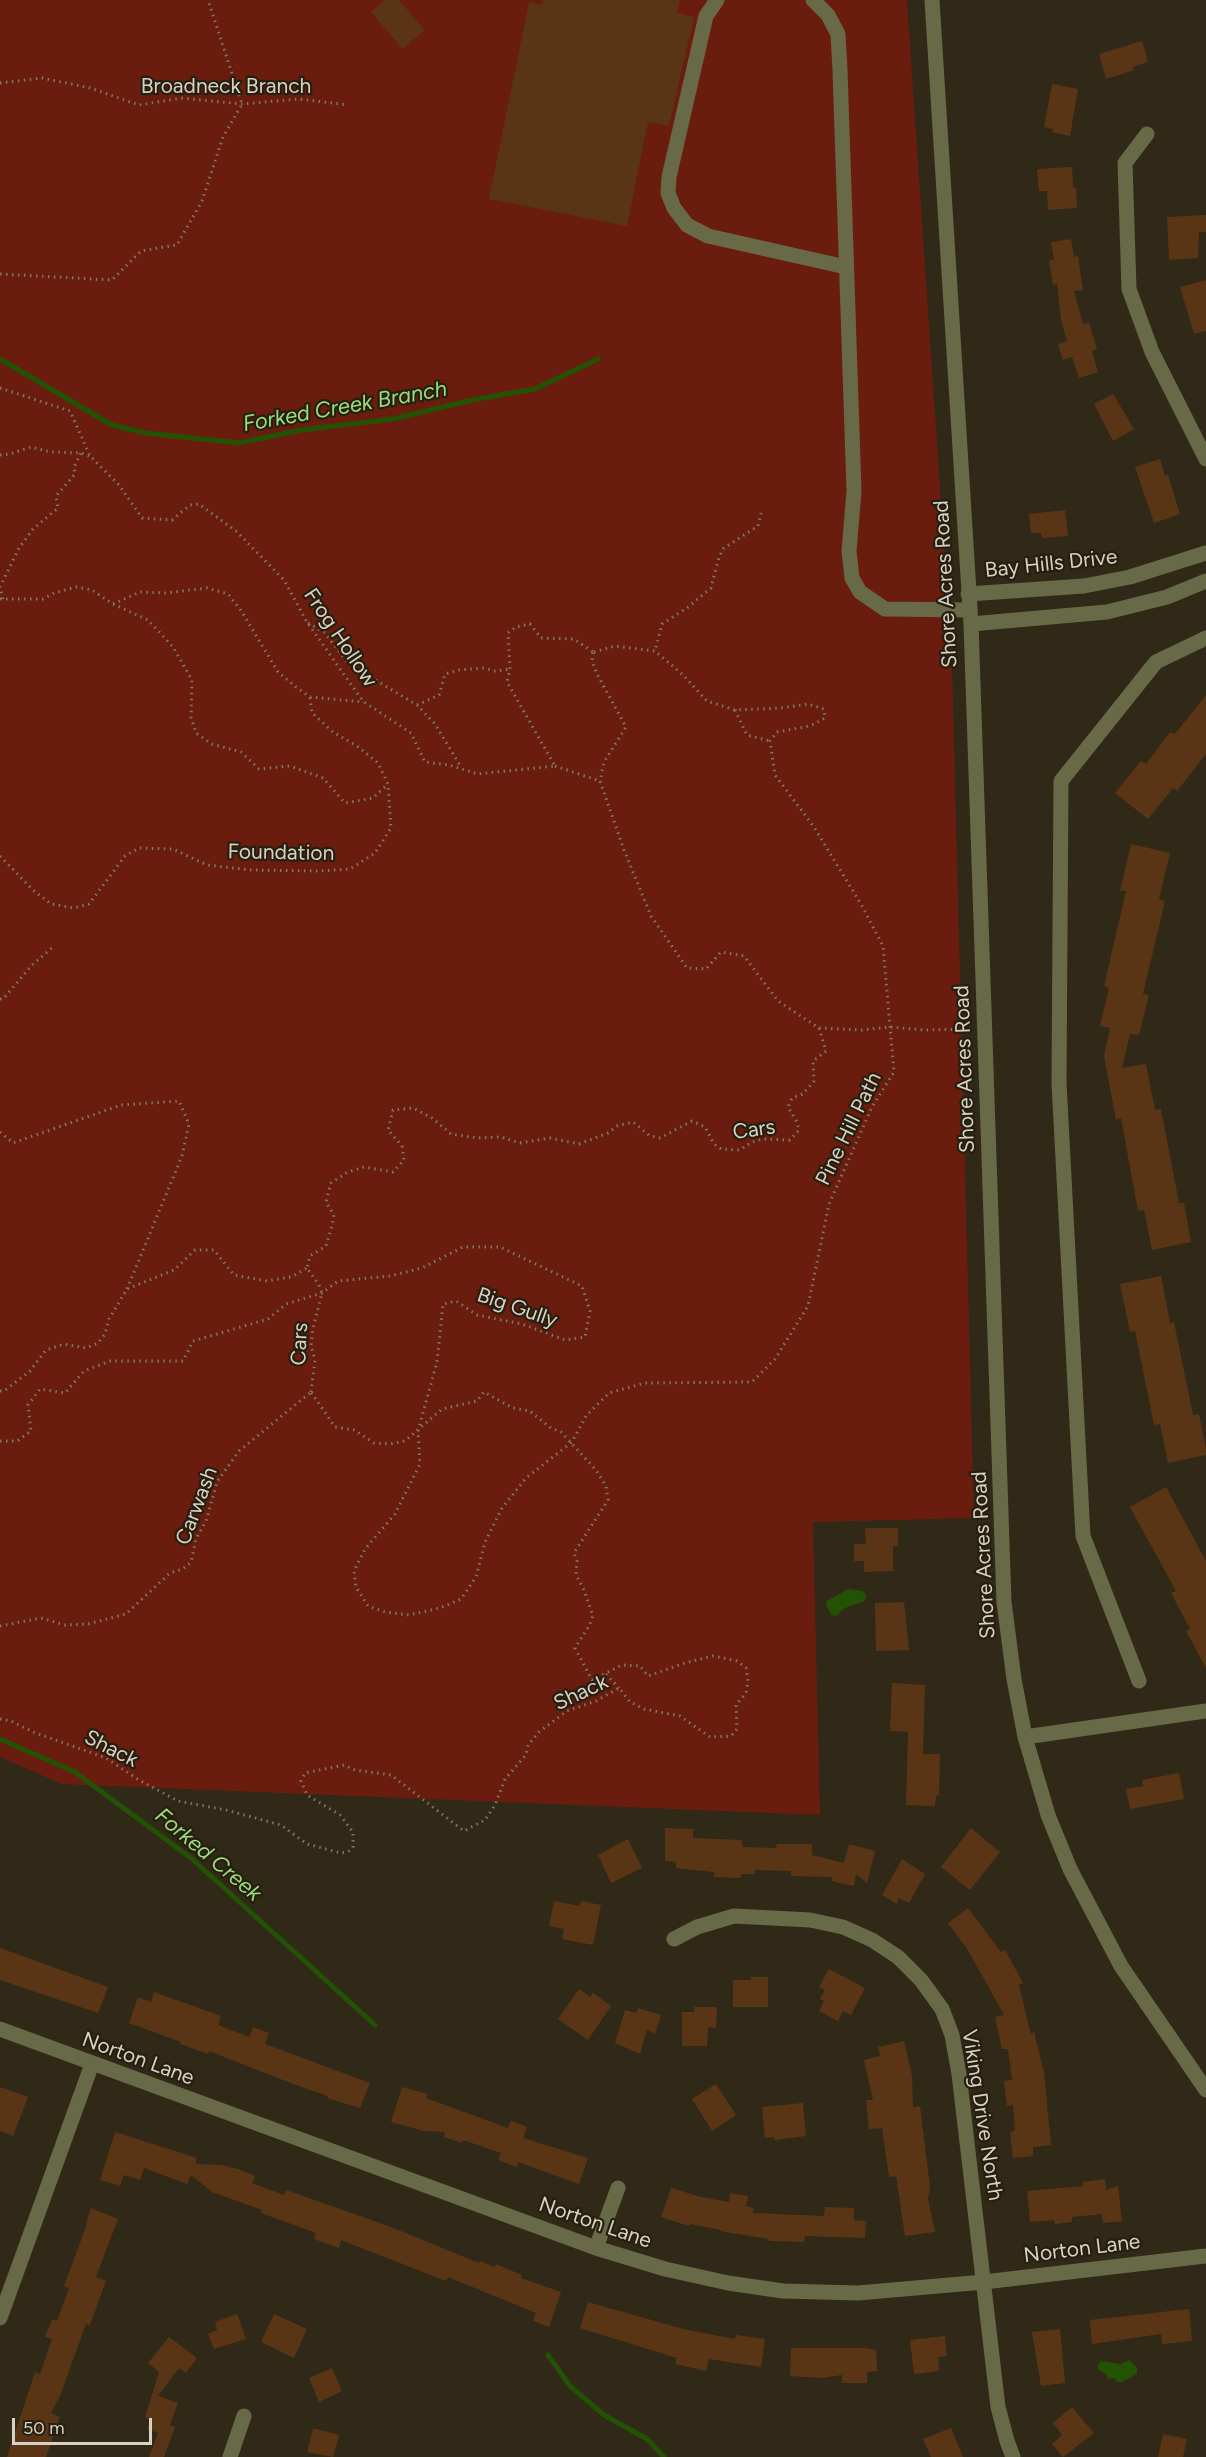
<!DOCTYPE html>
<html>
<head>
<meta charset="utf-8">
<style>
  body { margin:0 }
  #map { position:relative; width:1206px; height:2457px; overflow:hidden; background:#312917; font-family:Figtree,sans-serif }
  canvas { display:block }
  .scale { position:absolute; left:12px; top:2418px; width:140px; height:27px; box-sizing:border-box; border:3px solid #d7d2c7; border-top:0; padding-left:8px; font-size:18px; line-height:21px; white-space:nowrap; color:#d7d2c7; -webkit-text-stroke:4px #271f0e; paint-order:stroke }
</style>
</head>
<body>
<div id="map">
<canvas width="1206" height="2457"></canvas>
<div class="scale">50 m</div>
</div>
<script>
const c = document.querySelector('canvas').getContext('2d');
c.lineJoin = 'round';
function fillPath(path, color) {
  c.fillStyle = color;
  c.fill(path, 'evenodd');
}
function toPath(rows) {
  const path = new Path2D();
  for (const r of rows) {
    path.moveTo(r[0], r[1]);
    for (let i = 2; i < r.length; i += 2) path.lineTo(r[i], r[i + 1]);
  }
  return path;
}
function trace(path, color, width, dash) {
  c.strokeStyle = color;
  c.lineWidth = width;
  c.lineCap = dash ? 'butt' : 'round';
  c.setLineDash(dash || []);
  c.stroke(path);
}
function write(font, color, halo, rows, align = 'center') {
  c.font = font + ' Figtree,sans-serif';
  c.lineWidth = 4.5;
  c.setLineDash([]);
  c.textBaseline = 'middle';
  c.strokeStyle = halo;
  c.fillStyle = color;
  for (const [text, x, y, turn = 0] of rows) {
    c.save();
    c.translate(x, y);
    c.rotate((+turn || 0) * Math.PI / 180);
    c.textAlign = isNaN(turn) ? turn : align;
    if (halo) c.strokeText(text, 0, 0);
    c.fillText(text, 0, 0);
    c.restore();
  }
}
const green = toPath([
  [0,0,907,0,952,665,974,1518,813,1522,820,1815,62,1784,0,1757]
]);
const water = toPath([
  [848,1589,863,1591,866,1595,865,1601,845,1608,836,1616,832,1615,826,1606,827,1601],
  [1129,2360,1137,2368,1137,2374,1122,2382,1117,2382,1114,2378,1108,2379,1105,2373,1098,2369,1098,2364,1102,2361,1121,2364]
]);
const stream = toPath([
  [0,359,112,425,146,433,239,443,301,430,393,419,472,400,535,389,598,359],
  [0,1739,75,1772,191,1858,375,2025],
  [548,2355,570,2386,604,2415,647,2439,664,2457]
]);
const building = toPath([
  [385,0,399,0,424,30,403,49,371,12],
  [543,0,680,0,677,13,694,17,669,126,648,122,627,226,489,199,529,2,542,5],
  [1142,41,1148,62,1133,67,1134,70,1106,79,1099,54],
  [1052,84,1078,89,1070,136,1052,132,1053,129,1044,127],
  [1072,167,1073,188,1076,188,1077,208,1048,210,1047,191,1039,191,1037,169],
  [1206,215,1206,232,1199,232,1198,258,1169,260,1167,217],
  [1071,239,1074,257,1078,256,1083,290,1074,291,1083,324,1089,323,1097,349,1092,351,1098,372,1079,378,1072,357,1063,360,1058,344,1067,341,1061,320,1057,284,1053,285,1049,260,1054,260,1051,242],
  [1206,280,1206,331,1194,334,1180,287],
  [1113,394,1134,429,1113,441,1094,404],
  [1160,459,1165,476,1168,475,1180,514,1154,523,1135,467],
  [1065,510,1068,536,1042,538,1041,533,1031,533,1029,514],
  [1206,695,1206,754,1177,791,1173,788,1148,819,1115,793,1141,761,1146,764,1170,732,1175,734],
  [1131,844,1170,853,1159,899,1165,901,1143,994,1149,995,1139,1035,1130,1034,1122,1068,1146,1064,1155,1110,1161,1109,1179,1203,1184,1203,1191,1242,1152,1250,1144,1210,1138,1211,1121,1118,1116,1120,1104,1056,1110,1028,1100,1026,1109,988,1104,986,1126,891,1120,891],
  [1161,1276,1170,1323,1174,1322,1193,1415,1199,1414,1206,1449,1206,1455,1168,1463,1160,1424,1154,1425,1135,1331,1130,1332,1120,1284],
  [1166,1487,1206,1561,1206,1668,1186,1631,1190,1629,1171,1593,1176,1591,1130,1507],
  [865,1528,898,1528,898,1546,893,1546,893,1571,864,1572,864,1561,854,1561,854,1544,866,1544],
  [904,1602,909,1650,876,1651,875,1603],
  [892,1683,925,1685,923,1754,940,1754,939,1796,936,1795,935,1806,906,1805,908,1732,890,1731],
  [1179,1773,1184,1799,1130,1809,1126,1789,1143,1786,1142,1780],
  [665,1828,693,1829,693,1838,742,1840,742,1847,776,1848,777,1844,812,1844,812,1855,844,1863,849,1844,875,1851,867,1883,856,1874,854,1886,831,1881,832,1877,791,1876,791,1871,755,1870,755,1874,741,1874,741,1878,714,1877,714,1872,676,1868,676,1862,665,1861],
  [971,1828,1000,1852,970,1890,941,1867],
  [628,1839,642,1868,611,1883,598,1855],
  [902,1859,925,1874,909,1903,898,1898,897,1904,882,1895],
  [554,1901,580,1906,581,1901,601,1905,593,1945,562,1939,564,1929,549,1926],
  [968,1908,1001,1952,1005,1950,1023,1983,1019,1985,1028,2023,1031,2034,1034,2032,1044,2072,1051,2145,1033,2147,1033,2156,1013,2158,1010,2133,1015,2130,1013,2105,1007,2106,1004,2081,1012,2080,1008,2049,1002,2049,995,2017,1004,2015,968,1950,948,1923],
  [0,1948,108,1987,98,2013,0,1980],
  [829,1969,865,1988,851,2015,843,2011,838,2021,819,2011,824,2001,820,1999,825,1990,819,1987],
  [751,1977,768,1977,768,2007,733,2007,733,1980,751,1980],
  [579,1989,590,1997,593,1993,611,2006,588,2040,558,2019],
  [154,1992,221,2016,218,2025,249,2037,253,2027,269,2033,265,2044,370,2083,360,2108,327,2098,328,2096,293,2084,209,2051,208,2054,180,2044,181,2042,129,2023,138,1997,151,2002],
  [694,2007,717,2007,716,2028,708,2027,707,2046,682,2046,682,2012,694,2012],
  [638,2008,661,2015,655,2034,647,2029,640,2054,615,2043,625,2010,636,2013],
  [904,2041,912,2076,913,2107,920,2106,930,2187,928,2199,935,2232,905,2236,896,2176,889,2177,882,2128,869,2129,866,2100,873,2100,864,2060,880,2056,878,2047],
  [716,2084,736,2115,712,2131,692,2099],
  [0,2087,28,2097,13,2136,0,2131],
  [402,2087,428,2094,426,2098,508,2128,511,2121,527,2127,523,2138,588,2158,579,2184,518,2162,517,2167,498,2160,501,2153,463,2140,462,2143,444,2137,445,2132,424,2131,391,2122],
  [803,2103,806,2136,775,2140,774,2137,765,2138,762,2107],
  [115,2132,197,2158,195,2164,222,2165,238,2169,255,2176,252,2183,284,2195,286,2190,391,2227,479,2263,480,2261,495,2267,496,2264,522,2275,521,2278,561,2292,549,2327,533,2321,536,2313,448,2277,446,2281,341,2240,339,2248,314,2239,316,2233,261,2213,262,2210,212,2192,191,2175,187,2184,144,2168,140,2180,124,2175,120,2186,100,2180],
  [1105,2179,1106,2190,1118,2186,1122,2221,1103,2223,1102,2214,1072,2217,1072,2222,1055,2224,1054,2220,1030,2222,1027,2191,1083,2186,1083,2182],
  [671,2188,701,2197,729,2202,730,2193,748,2196,746,2206,754,2208,753,2213,824,2216,825,2207,854,2208,854,2220,866,2221,865,2238,805,2236,804,2242,769,2241,769,2239,725,2232,717,2229,690,2224,689,2226,661,2217],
  [91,2208,118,2219,96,2277,106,2281,90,2325,86,2324,60,2396,51,2413,60,2417,46,2457,7,2457,35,2372,40,2374,52,2339,45,2337,52,2319,57,2321,69,2288,64,2286,87,2224,86,2223],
  [588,2302,683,2329,735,2339,736,2335,765,2339,761,2367,709,2359,706,2371,675,2364,677,2358,580,2328],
  [1189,2309,1192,2341,1162,2344,1161,2334,1092,2344,1090,2320],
  [237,2314,246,2339,214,2349,208,2334,217,2330,215,2322],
  [274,2314,307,2329,294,2358,261,2342],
  [1060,2329,1065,2383,1041,2386,1032,2332],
  [945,2336,947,2356,938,2357,939,2371,914,2374,910,2340],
  [169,2337,197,2358,186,2373,179,2368,158,2396,178,2403,170,2425,175,2427,164,2457,149,2457,158,2433,147,2429,151,2419,145,2417,159,2372,148,2363],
  [791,2348,866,2348,876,2350,877,2371,867,2372,867,2383,842,2383,842,2375,822,2378,790,2376],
  [332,2368,342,2391,319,2402,309,2378],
  [1072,2407,1094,2433,1063,2457,1052,2444,1062,2435,1053,2423],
  [313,2428,339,2435,333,2457,307,2452],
  [951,2428,963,2457,931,2457,923,2439],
  [1163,2434,1187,2439,1183,2457,1158,2457]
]);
const path = toPath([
  [0,83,42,78,90,88,139,105,181,98,242,104,299,99,348,105],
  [0,274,112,280,141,251,177,245,202,201,223,137,242,104,208,0],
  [0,388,70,411,90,456,119,485,142,518,172,520,190,505,199,504,236,531,284,580,307,622,357,693,364,702,411,733,425,762,449,765,478,774,555,766,507,682,510,669,508,633,516,627,530,624,541,638,574,639,593,652],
  [0,455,10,454,31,447,51,452,81,453,89,456],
  [0,599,43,599,54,593,76,587,92,590,113,604,148,620,173,647,192,680,191,717,196,733,212,744,241,752,259,769,290,766,323,778,345,803,373,798,387,785],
  [3,599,0,587,19,548,33,529,58,508,56,496,75,474,74,467,81,453],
  [113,604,140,592,166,593,207,588,228,594,242,612,278,672,296,687,310,697,364,702],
  [308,623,324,632,349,664,417,705,435,724,461,767],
  [594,652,615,646,655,651,662,624,687,608,711,588,719,557,724,548,758,526,761,513],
  [417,705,439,695,445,674,459,670,484,668,495,671,510,669],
  [735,710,747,735,770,741],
  [555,766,600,781],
  [0,856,33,890,51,904,74,908,89,904,125,856,139,848,173,849,207,865,250,870,319,871,350,869,375,853,391,828,388,784,378,763,357,746,333,732,312,713,310,697],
  [0,999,3,999,32,965,53,947],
  [819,1028,862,1030,890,1027,924,1030,968,1029],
  [0,1132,13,1143,121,1105,179,1101,189,1124,182,1156,127,1289],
  [0,1391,4,1391,30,1371,46,1350,64,1344,86,1348,98,1343,105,1334,109,1319,127,1289,174,1270,195,1250,214,1250,234,1275,267,1281,291,1277,307,1268],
  [311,1392,315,1360,311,1346,313,1328,322,1293,319,1285,307,1268,310,1256,326,1246,332,1226,334,1215,326,1202,331,1183,348,1172,364,1167,393,1172,404,1160,402,1146,388,1130,393,1110,413,1108,432,1118,451,1134,477,1138,501,1137,520,1143,550,1138,579,1144,608,1133,617,1126,633,1122,650,1136,660,1138,692,1121,705,1127,714,1144,721,1149,740,1150,752,1142,763,1139,790,1140,799,1130,797,1122,788,1107,792,1098,803,1094,814,1081,813,1061,826,1051,819,1028,778,1001,744,956,721,952,706,969,687,968,651,916,624,850,600,781,604,762,626,727,597,674,592,661,593,652],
  [0,1441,17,1441,31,1431,28,1405,40,1389,65,1393,84,1371,110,1361,183,1361,193,1341,268,1319,286,1304,322,1293,338,1281,390,1276,422,1268,463,1247,500,1247,582,1286,590,1311,585,1337,565,1340,522,1324,477,1315,456,1301,443,1304,437,1362,418,1431,420,1464,395,1514,365,1549,354,1571,356,1587,368,1606,385,1612,409,1615,440,1608,461,1599,476,1577,485,1542,502,1508,526,1478,572,1442,586,1416,609,1393,645,1383,752,1382,775,1359,808,1306,829,1204,872,1107,894,1072,883,946,862,906,814,827,775,775,770,741,777,732,810,726,825,718,824,709,808,704,781,708,735,710,707,701,683,675,655,651],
  [0,1626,41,1618,65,1625,88,1624,126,1614,170,1573,183,1569,191,1562,196,1539,206,1521,217,1482,239,1451,311,1392],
  [606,1674,619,1688],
  [0,1719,11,1721,33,1732,106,1758,139,1780,178,1801,226,1810,281,1825,307,1844,341,1853,348,1852,353,1847,353,1832,340,1815,307,1795,301,1781,305,1773,344,1765,355,1770,391,1775,464,1831,485,1820,495,1805,505,1779,526,1755,528,1745,539,1732,567,1711,596,1701,619,1688,630,1702,644,1709,680,1716,710,1737,731,1736,737,1729,736,1705,746,1693,748,1681,746,1668,737,1661,713,1656,685,1663,648,1676,640,1666,622,1665,592,1680,575,1648,589,1626,593,1616,584,1590,576,1575,577,1561,574,1553,608,1500,606,1486,596,1470,561,1432,551,1428,530,1411,513,1408,484,1392,477,1401,442,1409,405,1441,390,1444,374,1443,354,1430,335,1427,311,1392]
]);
const minor = toPath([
  [717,0,706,16,669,177,668,193,674,208,687,225,708,236,846,267],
  [813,0,828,15,838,34,840,70,854,491,849,551,852,578,860,592,885,609,970,610],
  [932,0,971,624,1004,1602,1014,1679,1025,1737,1048,1815,1070,1869,1121,1966,1206,2090],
  [1147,134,1125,163,1129,289,1152,352,1206,459],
  [968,594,1084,586,1130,577,1206,553],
  [971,624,1107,612,1167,597,1206,581],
  [1139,1681,1083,1536,1059,1083,1061,781,1156,662,1206,638],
  [1025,1737,1206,1711],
  [674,1939,697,1927,734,1916,810,1920,843,1927,872,1940,898,1957,921,1980,942,2009,952,2035,959,2074,998,2407,1007,2441,1013,2457],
  [0,2029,596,2248,665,2269,728,2283,783,2291,858,2293,984,2282,1206,2256],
  [596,2248,618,2188],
  [0,2318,92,2064],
  [230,2457,244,2416]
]);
const streetNames = [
  ["Broadneck Branch",226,87],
  ["Bay Hills Drive",1051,564,-6],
  ["Shore Acres Road",946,584,-93],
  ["Frog Hollow",340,638,56],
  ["Foundation",281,853,1],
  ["Shore Acres Road",965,1069,-92],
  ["Pine Hill Path",849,1129,-64],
  ["Cars",754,1130,-8],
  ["Big Gully",517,1308,19],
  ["Cars",300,1344,-87],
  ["Carwash",197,1506,-69],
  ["Shore Acres Road",984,1555,-93],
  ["Shack",581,1693,-25],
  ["Shack",111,1749,27],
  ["Norton Lane",138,2059,20],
  ["Viking Drive North",982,2115,81],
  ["Norton Lane",595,2223,19],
  ["Norton Lane",1082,2249,-7]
];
const waterNames = [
  ["Forked Creek Branch",345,407,-10],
  ["Forked Creek",208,1855,40]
];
fillPath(green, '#6a1d0e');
fillPath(water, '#235205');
trace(stream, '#235205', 5);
fillPath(building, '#593515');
trace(path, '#7e7869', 3, [1.5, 4.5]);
trace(minor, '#686a47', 15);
write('21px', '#d7d2c7', '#271f0e', streetNames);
write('italic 22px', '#99dd7d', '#271f0e', waterNames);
</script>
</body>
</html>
